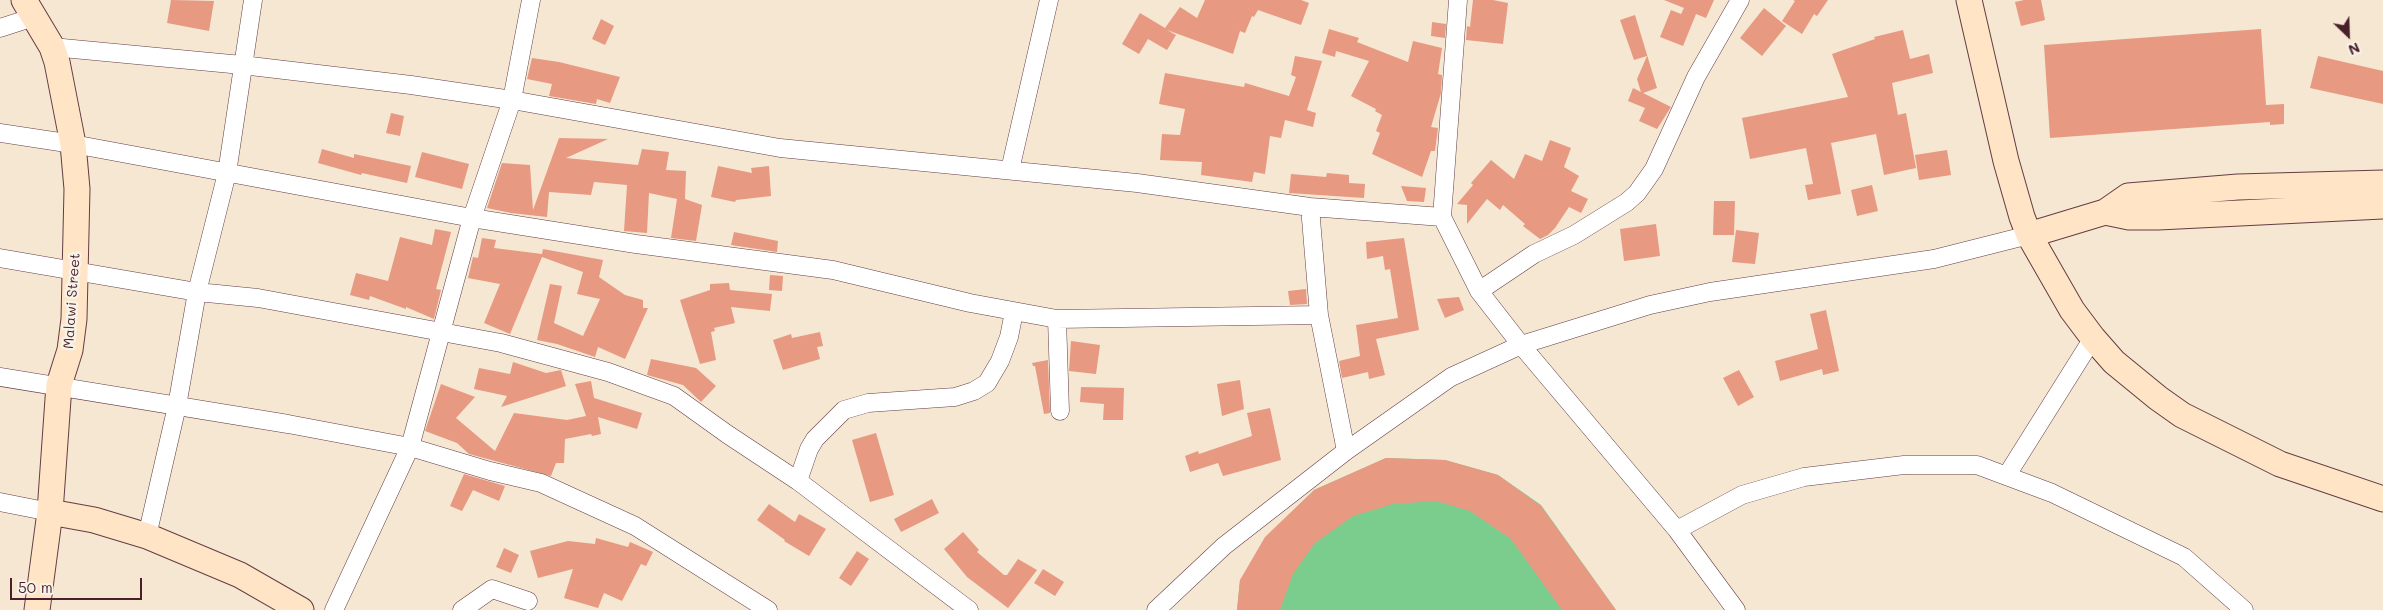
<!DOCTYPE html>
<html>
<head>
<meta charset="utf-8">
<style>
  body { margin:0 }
  #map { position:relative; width:2383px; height:610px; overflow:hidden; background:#f5e7d2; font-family:Mali,sans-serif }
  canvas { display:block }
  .north { position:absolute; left:2323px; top:10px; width:50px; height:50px; -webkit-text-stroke:4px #f7f3e8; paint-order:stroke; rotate:156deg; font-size:14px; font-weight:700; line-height:20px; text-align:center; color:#4a1f2b }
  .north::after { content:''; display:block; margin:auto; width:18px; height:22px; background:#4a1f2b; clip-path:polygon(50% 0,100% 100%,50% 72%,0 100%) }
  .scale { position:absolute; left:10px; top:578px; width:132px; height:22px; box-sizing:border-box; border:2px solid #4a1f2b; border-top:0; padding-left:6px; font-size:15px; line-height:18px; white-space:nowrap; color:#4a1f2b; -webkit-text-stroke:4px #f7f3e8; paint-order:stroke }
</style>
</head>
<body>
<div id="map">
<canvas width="2383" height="610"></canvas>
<div class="north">N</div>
<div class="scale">50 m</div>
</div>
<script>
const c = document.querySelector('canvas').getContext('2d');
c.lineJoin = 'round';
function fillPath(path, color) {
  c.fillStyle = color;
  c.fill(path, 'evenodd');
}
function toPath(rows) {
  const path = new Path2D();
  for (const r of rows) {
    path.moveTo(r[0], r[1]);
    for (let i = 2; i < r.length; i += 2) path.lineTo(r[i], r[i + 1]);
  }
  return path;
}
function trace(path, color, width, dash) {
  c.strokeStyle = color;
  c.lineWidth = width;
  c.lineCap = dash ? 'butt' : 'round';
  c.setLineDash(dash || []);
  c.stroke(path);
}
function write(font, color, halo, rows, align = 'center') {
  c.font = font + ' Mali,sans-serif';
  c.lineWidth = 5;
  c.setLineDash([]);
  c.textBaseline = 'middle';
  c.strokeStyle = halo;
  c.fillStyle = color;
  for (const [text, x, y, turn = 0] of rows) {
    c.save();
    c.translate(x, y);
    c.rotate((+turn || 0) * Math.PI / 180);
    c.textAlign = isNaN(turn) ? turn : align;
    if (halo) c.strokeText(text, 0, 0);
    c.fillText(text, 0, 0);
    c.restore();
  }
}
const green = toPath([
  [1386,458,1445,460,1498,475,1541,505,1616,610,1237,610,1240,580,1314,490]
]);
const building = toPath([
  [171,0,214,1,209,31,167,23],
  [1205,0,1301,0,1309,3,1301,25,1258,10,1254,17,1252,16,1245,33,1240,31,1233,54,1167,30,1176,35,1167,50,1148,39,1139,54,1122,44,1140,13,1165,28,1180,7,1197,18],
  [1473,0,1493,0,1508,3,1503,44,1466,40,1467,26,1470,27],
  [1664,0,1714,0,1706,18,1696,14,1683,46,1660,37,1671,10,1681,14,1684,8],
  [1793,0,1828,0,1817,16,1814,14,1802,34,1782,21,1795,1],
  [2024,0,2041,0,2045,20,2021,26,2015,2],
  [1764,8,1786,26,1762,56,1740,38],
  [1635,15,1657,88,1643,93,1671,107,1657,129,1639,121,1645,108,1628,101,1633,88,1641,92,1637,79,1647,56,1634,60,1620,20],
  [601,19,614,26,605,45,592,39],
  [1432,22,1446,24,1445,38,1431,36],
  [1329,29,1359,38,1357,42,1408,62,1413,41,1442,48,1438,74,1442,75,1441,93,1431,127,1438,128,1435,151,1431,151,1422,177,1372,154,1380,133,1376,131,1382,115,1375,111,1376,109,1351,96,1369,61,1336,51,1335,57,1322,53],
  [2261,29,2266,105,2284,104,2284,124,2270,125,2270,122,2050,138,2044,45],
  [1903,30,1910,59,1929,54,1933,73,1892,83,1898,115,1906,113,1916,168,1884,175,1876,134,1831,143,1841,194,1808,200,1805,185,1813,184,1806,148,1750,159,1742,118,1848,97,1832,54,1875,39,1874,37],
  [1295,56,1322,61,1307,110,1316,113,1313,127,1285,120,1281,138,1270,136,1265,174,1254,172,1252,182,1201,175,1202,162,1160,160,1162,134,1180,135,1185,109,1159,104,1165,73,1244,87,1245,83,1289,96,1296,77,1291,75],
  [2318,56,2383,71,2383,104,2310,88],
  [532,58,559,62,620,77,610,103,597,99,596,104,549,96,552,84,527,79],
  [391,113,404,116,400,136,386,133],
  [559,138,608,139,566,158,638,165,642,149,669,152,666,170,686,171,685,199,702,205,696,241,671,238,677,199,649,193,647,233,624,231,627,185,594,182,591,195,549,192,547,217,511,213,487,208,502,163,530,165,533,210],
  [1550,140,1571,148,1564,167,1579,176,1571,191,1588,199,1581,213,1569,207,1555,228,1548,235,1540,239,1523,226,1525,224,1503,205,1500,210,1487,199,1467,224,1467,205,1457,204,1473,185,1471,183,1491,160,1514,179,1525,154,1542,161],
  [322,149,354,158,354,154,411,166,407,183,362,173,361,175,318,163],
  [1947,150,1951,175,1919,180,1915,155],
  [422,152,469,164,462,189,415,177],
  [718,166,752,173,751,168,769,166,771,196,736,200,735,202,711,197],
  [1327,173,1349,175,1349,183,1365,184,1364,198,1289,193,1291,174,1326,177],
  [1872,185,1878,211,1857,216,1851,190],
  [1401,186,1426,188,1424,202,1407,201],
  [1714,201,1735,201,1734,235,1713,235],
  [1656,224,1660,256,1624,261,1620,229],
  [435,229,451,232,436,289,441,290,434,319,406,307,406,309,370,296,369,300,350,295,356,273,388,281,400,237,432,245],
  [1736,230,1759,233,1755,264,1732,262],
  [734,232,778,241,777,252,731,245],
  [482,238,496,240,494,248,542,254,543,249,603,260,599,277,625,295,643,300,643,308,648,308,625,359,598,347,595,357,557,344,537,340,550,284,562,286,554,323,583,336,600,299,577,294,583,272,542,257,510,334,484,323,500,284,468,278,473,257,478,258],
  [1404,238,1419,330,1376,339,1385,375,1369,379,1368,372,1342,378,1339,361,1360,356,1356,325,1398,318,1390,269,1385,270,1383,256,1367,259,1366,242],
  [770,275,783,276,782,291,769,290],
  [729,283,730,290,772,294,770,311,731,307,735,323,714,328,715,331,711,332,716,360,700,364,680,300,710,290,710,284],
  [1306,289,1307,304,1290,305,1288,291],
  [1459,297,1464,310,1445,318,1437,299],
  [1826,310,1839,371,1823,375,1822,369,1780,381,1775,361,1818,349,1810,314],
  [820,332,823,346,817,347,820,359,783,370,773,340,791,334,792,338],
  [1071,341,1100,345,1096,374,1069,371],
  [651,359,696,368,716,386,701,402,683,385,647,375],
  [1048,360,1050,413,1044,414,1035,366,1033,366,1032,363],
  [513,362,546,373,561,370,566,386,501,407,507,396,474,389,479,368,510,374],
  [1739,370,1754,397,1738,406,1723,378],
  [1240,380,1244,409,1222,416,1217,384],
  [591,381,594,398,642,413,637,429,598,417,601,434,592,436,591,434,565,439,564,463,556,463,551,476,469,454,457,443,425,431,441,384,475,397,456,418,495,451,514,413,567,420,586,416,575,384],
  [1081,387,1124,388,1123,420,1103,420,1104,404,1080,402],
  [1270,408,1281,460,1223,476,1218,463,1190,472,1185,456,1198,451,1199,454,1252,436,1247,413],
  [876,433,894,495,870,502,852,440],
  [1386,458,1445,460,1498,475,1541,506,1616,610,1562,610,1511,539,1470,511,1436,501,1393,504,1353,516,1315,543,1293,574,1280,610,1237,610,1240,580,1265,537,1314,490],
  [464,474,505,486,499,501,473,490,462,511,450,506],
  [932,499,939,513,901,532,894,519],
  [769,504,795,522,799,514,826,529,809,556,784,541,785,540,757,520],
  [963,532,979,550,977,552,1004,575,1007,575,1018,559,1037,570,1008,608,967,577,944,549],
  [596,538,628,547,630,542,653,552,646,566,641,564,622,601,604,593,598,608,564,598,573,569,538,578,530,551,568,541,595,544],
  [504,548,519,555,511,573,496,567],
  [857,551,869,559,851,586,839,578],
  [1043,569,1064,582,1055,596,1034,583]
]);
const street = toPath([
  [1458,0,1442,217,1479,291,1521,345,1677,530,1736,610],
  [0,28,34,17],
  [52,47,242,65,411,85,512,100,780,148,1137,183,1310,207,1442,217],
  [0,133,73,144,472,218,636,244,833,270,970,303,1057,319,1319,315],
  [1010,170,1049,0],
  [1310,207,1319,315,1346,451],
  [0,258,197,292,258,298,501,343,608,372,674,396,727,434,798,481,969,610],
  [1479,291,1534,254,1574,235,1627,202,1637,193,1654,169,1696,77,1740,0],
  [1057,319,1060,411],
  [0,377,288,424,410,447,490,471,541,483,635,526,768,610],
  [2007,475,2093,338],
  [798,481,809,449,815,439,844,410,868,403,955,397,974,391,987,383,1000,361,1009,337,1014,312],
  [0,502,50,512],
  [1677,530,1742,495,1804,477,1904,465,1977,465,2052,493,2184,557,2244,610],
  [147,536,177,406,197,292,227,173,253,0],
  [334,610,410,447,472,218,512,100,531,0],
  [462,610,492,589,528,601],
  [1156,610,1224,546,1346,451,1451,377,1521,345,1650,305,1710,292,1934,259,2029,235]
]);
const secondary = toPath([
  [24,0,52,47,57,62,73,144,77,189,74,319,70,350,59,385,50,512,37,610],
  [1969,0,2006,161,2022,217,2029,235,2072,310,2093,338,2114,362,2158,398,2182,415,2280,464,2383,499],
  [2105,212,2129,217,2158,217,2383,206],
  [2029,235,2105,212,2128,196,2238,187,2383,183],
  [50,512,94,520,147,536,240,575,301,610]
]);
const streetNames = [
  ["Malawi Street",72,301,-86]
];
fillPath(green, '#7bcd8e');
fillPath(building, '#e79982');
trace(street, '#643d44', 19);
trace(secondary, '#643d44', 27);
trace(street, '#fff', 18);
trace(secondary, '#ffe4c6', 25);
write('14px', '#4a1f2b', '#f7f3e8', streetNames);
</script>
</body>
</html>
